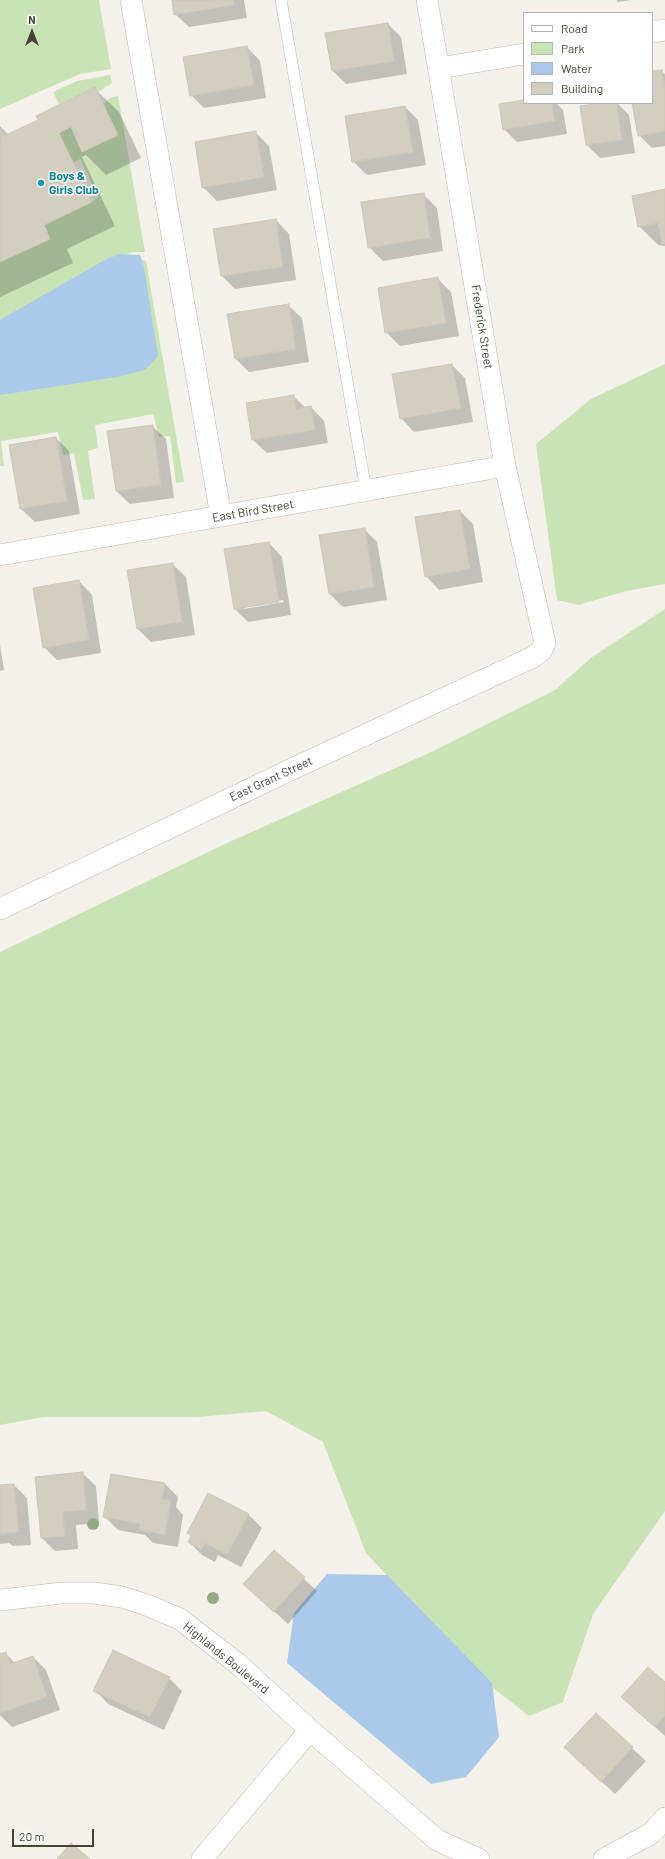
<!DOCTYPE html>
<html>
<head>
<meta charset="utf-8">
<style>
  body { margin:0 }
  #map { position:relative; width:665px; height:1859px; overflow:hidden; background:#f3f1e9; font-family:Barlow,sans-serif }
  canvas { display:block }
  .legend { position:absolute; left:523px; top:12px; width:130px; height:92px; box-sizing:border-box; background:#fff; border:1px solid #b5b3af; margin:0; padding:5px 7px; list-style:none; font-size:12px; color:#454238 }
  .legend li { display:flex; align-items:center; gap:8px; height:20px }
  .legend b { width:20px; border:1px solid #b5b3af }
  .north { position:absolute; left:12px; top:12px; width:40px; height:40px; -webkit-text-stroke:3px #fff; paint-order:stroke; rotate:0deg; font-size:11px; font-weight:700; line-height:16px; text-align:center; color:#454238 }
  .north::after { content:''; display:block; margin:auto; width:14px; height:18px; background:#454238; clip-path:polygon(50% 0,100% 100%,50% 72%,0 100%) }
  .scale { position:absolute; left:12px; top:1829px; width:82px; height:18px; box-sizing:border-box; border:2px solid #454238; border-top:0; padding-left:5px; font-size:12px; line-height:14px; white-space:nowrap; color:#454238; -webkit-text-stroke:3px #fff; paint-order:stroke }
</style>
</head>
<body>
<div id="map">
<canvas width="665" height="1859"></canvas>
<ul class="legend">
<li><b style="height:5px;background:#fff"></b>Road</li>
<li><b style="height:11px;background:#c9e3b6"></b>Park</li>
<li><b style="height:11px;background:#abc9e9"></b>Water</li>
<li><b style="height:11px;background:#d3cebf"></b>Building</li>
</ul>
<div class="north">N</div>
<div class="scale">20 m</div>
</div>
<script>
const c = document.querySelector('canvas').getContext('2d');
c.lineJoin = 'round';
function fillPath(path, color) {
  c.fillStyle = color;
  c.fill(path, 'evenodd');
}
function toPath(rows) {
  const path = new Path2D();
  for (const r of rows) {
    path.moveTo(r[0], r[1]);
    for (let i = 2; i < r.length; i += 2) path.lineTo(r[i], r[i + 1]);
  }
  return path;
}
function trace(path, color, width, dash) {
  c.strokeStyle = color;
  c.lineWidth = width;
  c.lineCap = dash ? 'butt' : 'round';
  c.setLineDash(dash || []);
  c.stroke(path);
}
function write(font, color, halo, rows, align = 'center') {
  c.font = font + ' Barlow,sans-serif';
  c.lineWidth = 3;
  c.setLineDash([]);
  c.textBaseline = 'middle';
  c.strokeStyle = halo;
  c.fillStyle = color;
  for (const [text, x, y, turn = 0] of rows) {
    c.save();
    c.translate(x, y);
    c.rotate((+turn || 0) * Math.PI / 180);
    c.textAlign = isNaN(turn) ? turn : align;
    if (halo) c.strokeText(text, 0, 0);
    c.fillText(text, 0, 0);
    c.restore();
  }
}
const green = toPath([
  [0,0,99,0,111,69,80,74,0,109],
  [110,75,112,83,98,92,95,87,59,104,53,92,77,81],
  [118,96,145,252,133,252,119,257,0,331,0,262,50,239,44,225,92,202,98,197,80,159,73,163,59,133,71,127,82,152,118,135,103,104,112,97],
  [143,260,146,261,184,482,176,483,170,436,159,437,153,414,95,425,98,448,88,451,95,499,83,500,74,453,63,455,58,432,1,441,4,466,0,466,0,341,135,261],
  [665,364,665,584,626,591,578,605,557,600,536,444,591,399],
  [665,609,665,1511,593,1614,563,1702,529,1716,492,1687,366,1553,323,1442,266,1411,197,1417,43,1417,0,1425,0,952,227,843,427,754,555,690,592,657]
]);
const water = toPath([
  [119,254,140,255,144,267,158,356,145,370,117,377,0,395,0,320,105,260],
  [327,1574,387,1575,492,1683,499,1737,466,1777,431,1784,287,1663,294,1613]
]);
const shadow = toPath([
  [173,0,244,0,247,18,189,27,175,14],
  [616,0,631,0,618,2],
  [388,24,401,37,407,74,346,84,333,71,327,34],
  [247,47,260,61,266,98,204,108,191,95],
  [661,71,665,74,665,146,652,148,639,135,633,103,652,103,652,72],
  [95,89,119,112,141,158,106,175,86,155,82,157,115,226,67,249,73,263,0,297,0,126,9,135,39,121],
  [524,101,524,103,556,103,563,110,567,134,517,142,504,129],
  [609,103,617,103,629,115,635,153,600,158,587,145],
  [405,107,418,120,426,165,367,175,353,161],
  [256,133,269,146,277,190,217,201,203,187],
  [665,190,665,246,658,245,639,226],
  [423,194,437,208,443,251,383,261,369,247],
  [276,220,289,234,296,280,235,289,222,276],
  [438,279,451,292,459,336,400,346,386,332],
  [288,305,302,318,309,362,249,372,236,359],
  [452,365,465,378,473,422,414,432,401,418],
  [293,396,306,408,311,407,324,421,328,443,267,453,253,440,247,404],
  [152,426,166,439,174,498,130,504,116,491],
  [56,438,69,451,80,514,35,522,21,509,10,446],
  [460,511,473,524,483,582,439,590,426,576],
  [364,529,377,542,387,600,343,607,330,594,320,536],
  [269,543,282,557,291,615,248,622,235,609,225,550],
  [283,600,284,602,244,609,244,607],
  [172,564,186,577,195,635,151,642,138,629,128,571],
  [79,581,92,595,101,653,57,660,44,647],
  [0,645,4,670,0,671],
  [82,1473,96,1486,99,1523,76,1525,78,1549,55,1551,42,1538],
  [165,1484,178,1497,176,1507,183,1515,178,1547,153,1543,145,1535,118,1530,105,1517],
  [14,1485,27,1498,31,1545,13,1546,9,1543,0,1544,0,1486],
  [248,1514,262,1528,241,1567,218,1555,215,1562,202,1555,189,1542],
  [274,1551,317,1591,288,1624,244,1584],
  [6,1654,15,1663,33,1657,46,1670,60,1710,12,1727,0,1715,0,1656],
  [169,1678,182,1691,164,1730,108,1704,95,1690],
  [665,1683,665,1736,636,1710],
  [596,1715,646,1761,615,1794,579,1761]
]);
const building = toPath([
  [172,0,234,0,234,5,174,15,172,0],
  [388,23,394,61,332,71,325,33,388,23],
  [247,46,254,85,190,96,183,57,247,46],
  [662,70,665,89,665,131,638,136,632,103,652,103,652,71,662,70],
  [95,87,118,135,82,152,71,127,59,133,92,202,44,225,50,239,0,262,0,128,4,136,38,120,36,116,95,87],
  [524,100,524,103,552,103,555,121,503,130,499,104,524,100],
  [602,103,617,103,622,140,586,145,580,106,602,103],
  [405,106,413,152,352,162,345,116,405,106],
  [256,131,264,177,202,188,195,142,256,131],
  [665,189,665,244,662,244,658,223,638,227,632,196,665,189],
  [424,193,430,238,368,248,361,202,424,193],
  [276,219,283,267,221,276,213,229,276,219],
  [438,277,446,323,385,333,378,288,438,277],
  [289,304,296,349,235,359,227,314,289,304],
  [452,364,461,408,400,419,392,374,452,364],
  [294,395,296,409,311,406,315,430,252,440,246,403,294,395],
  [153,425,161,485,116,491,107,431,153,425],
  [56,437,67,501,20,509,9,445,56,437],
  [460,510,470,569,425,577,415,517,460,510],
  [365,528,374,587,329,594,319,535,365,528],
  [269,542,279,602,234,609,224,549,269,542],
  [173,563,182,622,137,629,127,570,173,563],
  [79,580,89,640,43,648,33,588,79,580],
  [83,1472,86,1510,63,1512,65,1536,41,1538,35,1477,83,1472],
  [111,1474,165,1483,162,1499,171,1500,165,1535,139,1530,140,1524,103,1517,111,1474],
  [14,1484,19,1532,0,1534,0,1485,14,1484],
  [208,1493,249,1514,227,1555,205,1543,201,1550,188,1542,191,1536,187,1533,208,1493],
  [274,1550,305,1577,274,1612,243,1584,274,1550],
  [113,1650,170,1677,150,1717,93,1691,113,1650],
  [6,1652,10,1664,33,1656,47,1697,0,1713,0,1654,6,1652],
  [648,1667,665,1682,665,1716,655,1727,621,1697,648,1667],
  [596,1713,633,1747,601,1782,564,1747,596,1713],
  [71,1843,90,1859,57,1859,71,1843]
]);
const lane = toPath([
  [281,0,366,490]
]);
const street = toPath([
  [131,0,221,516],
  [652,32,665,30],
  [439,68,524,54],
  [0,555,505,466],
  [0,909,290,770,533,657,541,651,545,643,505,466,427,0],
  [0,1600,62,1593,94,1593,122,1597,147,1605,180,1619,238,1664,310,1730,202,1859],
  [310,1730,437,1840,479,1859],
  [604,1859,652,1833,665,1818]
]);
const trees = [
  [93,1524],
  [213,1598]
];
const markers = [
  [41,183,4,"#0f9aa8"]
];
const cultureNames = [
  ["Boys &",49,176],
  ["Girls Club",49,190]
];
const streetNames = [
  ["Frederick Street",482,327,81],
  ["East Bird Street",253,511,-10],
  ["East Grant Street",271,779,-25],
  ["Highlands Boulevard",226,1658,39]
];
fillPath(green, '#c9e3b6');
fillPath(water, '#abc9e9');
fillPath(shadow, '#0003');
fillPath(building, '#d3cebf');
trace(building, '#cdc6b3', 1);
trace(lane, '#bdb9ac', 12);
trace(street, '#bdb9ac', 22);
trace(lane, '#fff', 11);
trace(street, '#fff', 21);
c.fillStyle = '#92ab84';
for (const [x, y] of trees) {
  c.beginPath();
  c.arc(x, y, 6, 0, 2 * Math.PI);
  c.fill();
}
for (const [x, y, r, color] of markers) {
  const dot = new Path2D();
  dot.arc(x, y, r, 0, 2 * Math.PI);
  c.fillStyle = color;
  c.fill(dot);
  trace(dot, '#fff', 1.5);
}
write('bold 12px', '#0d838f', '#fff', cultureNames, 'left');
write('12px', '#454238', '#fff', streetNames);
</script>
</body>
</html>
